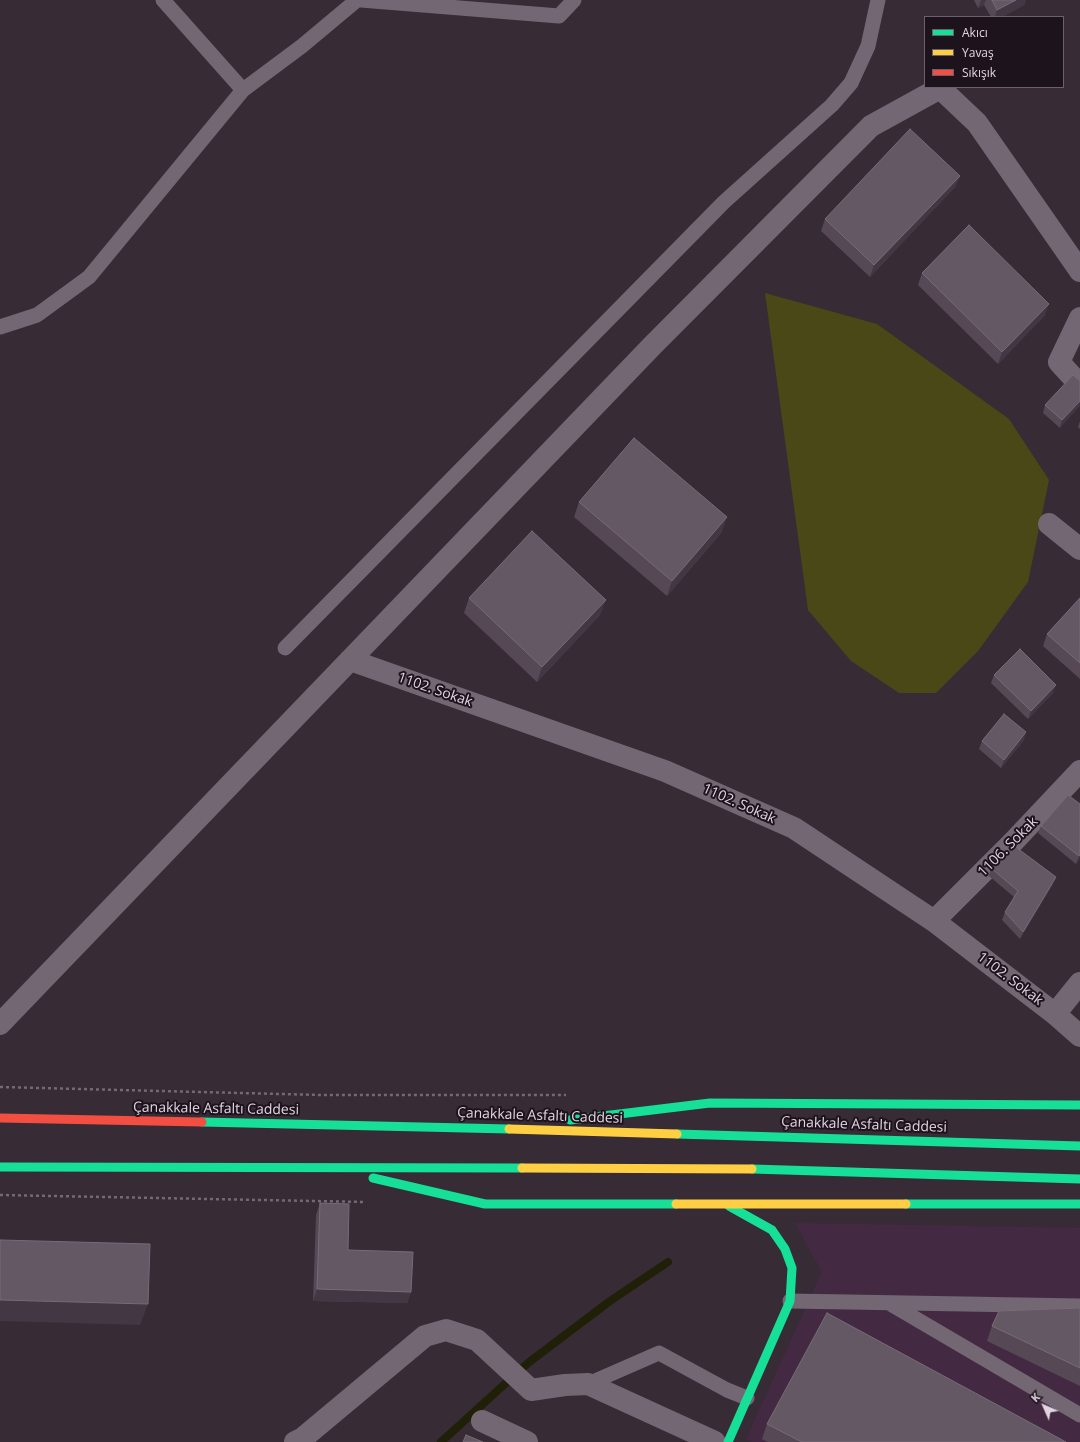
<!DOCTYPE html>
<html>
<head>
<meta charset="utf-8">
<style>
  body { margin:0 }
  #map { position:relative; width:1080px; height:1442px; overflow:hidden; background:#372b36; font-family:"Open Sans",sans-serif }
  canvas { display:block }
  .legend { position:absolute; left:924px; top:16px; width:140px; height:72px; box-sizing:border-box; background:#1d131d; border:1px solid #6b606b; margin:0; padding:5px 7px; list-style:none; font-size:12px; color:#e1d3e0 }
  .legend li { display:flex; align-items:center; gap:8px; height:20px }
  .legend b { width:20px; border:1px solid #6b606b }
  .north { position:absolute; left:1024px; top:1386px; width:40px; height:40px; -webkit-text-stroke:3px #1d131d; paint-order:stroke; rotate:315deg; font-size:11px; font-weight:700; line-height:16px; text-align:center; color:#e1d3e0 }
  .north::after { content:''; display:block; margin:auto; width:14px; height:18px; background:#e1d3e0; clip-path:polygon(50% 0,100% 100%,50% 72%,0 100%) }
</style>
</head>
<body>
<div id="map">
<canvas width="1080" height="1442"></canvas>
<ul class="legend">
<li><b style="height:5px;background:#16e098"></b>Akıcı</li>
<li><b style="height:5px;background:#ffcf43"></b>Yavaş</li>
<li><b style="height:5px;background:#f24e42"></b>Sıkışık</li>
</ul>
<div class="north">K</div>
</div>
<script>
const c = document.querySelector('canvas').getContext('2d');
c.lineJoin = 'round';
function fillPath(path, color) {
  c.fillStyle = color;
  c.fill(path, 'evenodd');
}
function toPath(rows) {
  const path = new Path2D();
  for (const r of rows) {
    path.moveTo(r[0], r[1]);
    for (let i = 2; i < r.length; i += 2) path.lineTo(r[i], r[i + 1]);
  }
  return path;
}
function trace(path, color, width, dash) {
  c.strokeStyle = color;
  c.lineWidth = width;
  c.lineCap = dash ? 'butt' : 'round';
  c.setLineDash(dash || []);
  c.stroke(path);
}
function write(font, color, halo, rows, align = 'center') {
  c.font = font + ' "Open Sans",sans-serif';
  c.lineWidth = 4;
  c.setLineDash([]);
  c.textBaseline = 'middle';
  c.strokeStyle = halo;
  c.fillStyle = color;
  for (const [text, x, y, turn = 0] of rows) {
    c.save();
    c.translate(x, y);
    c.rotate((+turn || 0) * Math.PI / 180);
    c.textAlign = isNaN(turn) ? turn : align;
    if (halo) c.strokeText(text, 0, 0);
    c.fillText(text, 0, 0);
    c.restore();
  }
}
const built = toPath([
  [795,1223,1080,1228,1080,1442,752,1442,746,1439,822,1272]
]);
const green = toPath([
  [765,293,877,324,1009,419,1049,480,1028,582,978,651,936,693,899,693,851,661,808,610]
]);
const stream = toPath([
  [441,1442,528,1363,610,1301,668,1262]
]);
const path = toPath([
  [0,1087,321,1095,566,1095],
  [0,1195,366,1202]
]);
const lane = toPath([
  [163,0,243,90],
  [361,0,559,16,574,0],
  [0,327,37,315,89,277,243,90,302,46,357,0],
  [285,648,724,202,832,105,851,83,868,46,878,0],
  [790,1301,1080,1306],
  [889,1303,1080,1415],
  [588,1384,659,1353,727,1390,747,1398]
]);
const street = toPath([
  [1080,318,1059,362,1080,385],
  [1049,524,1080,549],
  [350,660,665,771,794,828,934,921,1055,1014,1080,1036],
  [934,921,1014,841,1080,771],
  [1055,1014,1080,983],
  [0,1024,652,346,871,126,940,88,977,123,1080,271],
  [482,1421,527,1442],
  [295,1442,303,1438,425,1336,446,1330,477,1340,531,1390,565,1385,588,1384,715,1442]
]);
const fast = toPath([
  [570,1120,710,1103,1080,1105],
  [202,1122,509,1129],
  [677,1134,1080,1146],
  [0,1167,522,1168],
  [752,1169,1080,1179],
  [373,1178,485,1204,676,1204],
  [906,1204,1080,1204],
  [728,1442,790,1301,792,1268,785,1249,772,1230,729,1206]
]);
const slow = toPath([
  [509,1129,677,1134],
  [522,1168,752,1169],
  [676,1204,906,1204]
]);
const jam = toPath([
  [0,1118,202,1122]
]);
const wall = toPath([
  [974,0,1026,0,1024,5,1002,17,991,17,984,5,978,8],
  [960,176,955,187,870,277,821,231,825,219],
  [922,273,1045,315,998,364,918,285],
  [1080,381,1060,428,1043,413,1045,405],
  [1080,421,1080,429,1078,427],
  [579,502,722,532,667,596,574,517],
  [469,598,600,615,537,682,464,613],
  [1080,598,1080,679,1043,646,1047,634],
  [994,675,1053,693,1028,719,991,683],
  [1024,740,1001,768,979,749,982,741],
  [1080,804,1080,858,1076,864,1038,833,1041,826],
  [991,868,1053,884,1020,939,1002,920,1005,912,1014,897,989,876],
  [320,1203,348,1250,411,1292,407,1303,313,1301,316,1215],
  [1080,1308,1080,1386,987,1341,992,1326],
  [767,1424,1066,1442,768,1442,762,1439]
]);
const shadedWall = toPath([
  [981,0,986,0,984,5,978,8],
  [1016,0,1026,0,1024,5,1002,17,995,17,997,10],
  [960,176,955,187,870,277,874,265],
  [1049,304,1045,315,998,364,1002,352],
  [1080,401,1080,406,1060,428,1062,420],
  [727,517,722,532,667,596,672,581],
  [606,600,600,615,537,682,542,667],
  [1056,685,1053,693,1028,719,1031,711],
  [1026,732,1024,740,1001,768,1004,760],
  [1080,854,1080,858,1076,864,1079,856],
  [1056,877,1053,884,1020,939,1023,932],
  [317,1289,411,1292,407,1303,313,1301],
  [0,1300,148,1304,140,1325,0,1321]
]);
const building = toPath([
  [992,0,1016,0,997,10,992,0],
  [910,129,960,176,874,265,825,219,910,129],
  [969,225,1049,304,1002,352,922,273,969,225],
  [1073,375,1080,381,1080,401,1062,420,1045,405,1073,375],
  [634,438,727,517,672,581,579,502,634,438],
  [532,531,606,600,542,667,469,598,532,531],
  [1080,598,1080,663,1047,634,1080,598],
  [1020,649,1056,685,1031,711,994,675,1020,649],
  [1004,714,1026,732,1004,760,982,741,1004,714],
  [1068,795,1080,804,1080,854,1079,856,1041,826,1068,795],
  [1013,845,1056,877,1023,932,1005,912,1018,891,991,868,1013,845],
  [320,1203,349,1204,348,1250,413,1252,411,1292,317,1289,320,1203],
  [0,1240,150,1244,148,1304,0,1300,0,1240],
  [1080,1308,1080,1368,992,1326,999,1311,1080,1308],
  [827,1313,1066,1442,802,1442,767,1424,827,1313],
  [466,1435,483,1442,463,1442,466,1435]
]);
const streetNames = [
  ["1102. Sokak",435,690,19],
  ["1102. Sokak",739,804,24],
  ["1106. Sokak",1008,847,-45],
  ["1102. Sokak",1010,979,37],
  ["Çanakkale Asfaltı Caddesi",216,1109,1],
  ["Çanakkale Asfaltı Caddesi",540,1116,2],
  ["Çanakkale Asfaltı Caddesi",864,1125,2]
];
fillPath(built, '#432a42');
fillPath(green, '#494816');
trace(stream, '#201f07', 8);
trace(path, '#736a72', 2.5, [3, 3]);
trace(lane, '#726772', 15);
trace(street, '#726772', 22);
trace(fast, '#16e098', 9);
trace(slow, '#ffcf43', 9);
trace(jam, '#f24e42', 9);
fillPath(wall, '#564955');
fillPath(shadedWall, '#433743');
fillPath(building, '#645864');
trace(building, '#786b78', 1);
write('14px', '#e1d3e0', '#1d131d', streetNames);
</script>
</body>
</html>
